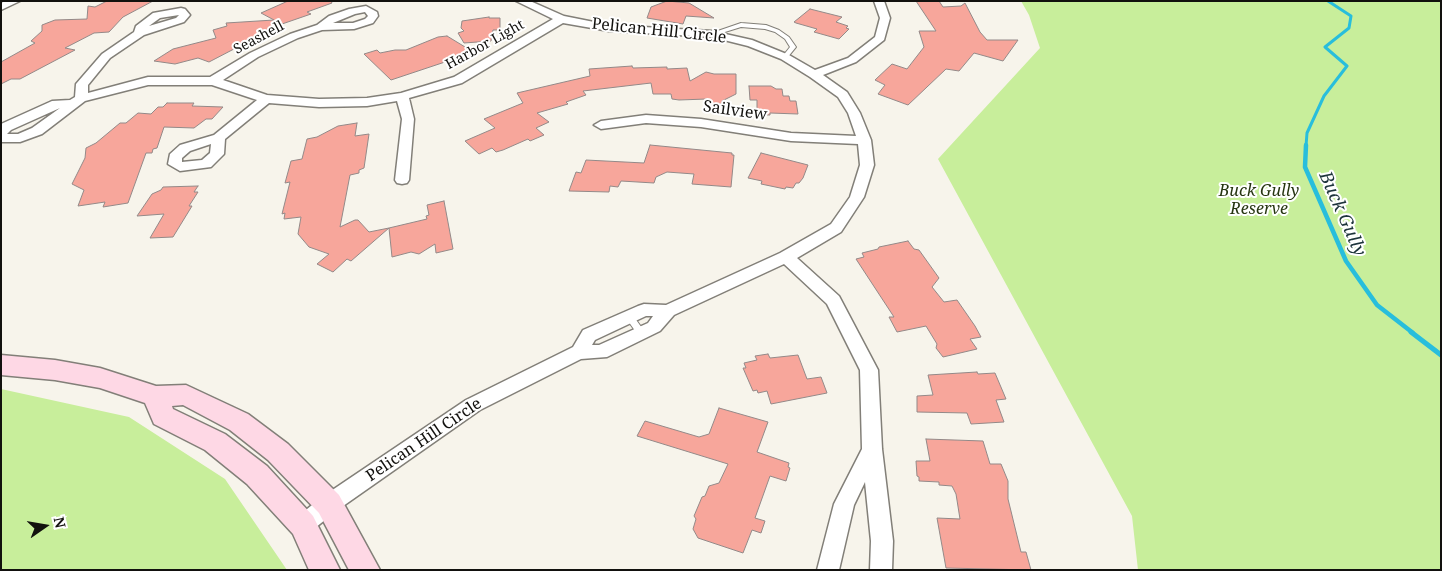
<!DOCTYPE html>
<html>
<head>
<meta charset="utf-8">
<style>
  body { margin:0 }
  #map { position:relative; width:1442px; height:571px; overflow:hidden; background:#f7f4eb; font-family:"Noto Serif",serif }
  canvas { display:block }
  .frame { position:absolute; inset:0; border:2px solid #12110e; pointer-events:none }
  .north { position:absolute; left:20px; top:501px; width:50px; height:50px; -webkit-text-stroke:4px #fff; paint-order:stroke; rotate:77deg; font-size:14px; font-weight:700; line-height:20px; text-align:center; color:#12110e }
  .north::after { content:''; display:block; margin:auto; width:18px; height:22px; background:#12110e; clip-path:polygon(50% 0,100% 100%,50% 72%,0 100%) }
</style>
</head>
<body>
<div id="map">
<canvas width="1442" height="571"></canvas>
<div class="frame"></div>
<div class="north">N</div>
</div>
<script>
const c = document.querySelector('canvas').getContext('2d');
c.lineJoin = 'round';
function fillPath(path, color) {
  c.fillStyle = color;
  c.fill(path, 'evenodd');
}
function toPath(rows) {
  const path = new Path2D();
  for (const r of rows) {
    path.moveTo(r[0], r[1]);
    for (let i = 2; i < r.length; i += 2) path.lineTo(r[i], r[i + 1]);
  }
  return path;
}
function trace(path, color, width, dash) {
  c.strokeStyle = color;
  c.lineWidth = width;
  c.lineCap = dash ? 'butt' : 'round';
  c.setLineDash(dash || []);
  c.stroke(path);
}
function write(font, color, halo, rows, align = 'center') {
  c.font = font + ' "Noto Serif",serif';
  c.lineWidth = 4;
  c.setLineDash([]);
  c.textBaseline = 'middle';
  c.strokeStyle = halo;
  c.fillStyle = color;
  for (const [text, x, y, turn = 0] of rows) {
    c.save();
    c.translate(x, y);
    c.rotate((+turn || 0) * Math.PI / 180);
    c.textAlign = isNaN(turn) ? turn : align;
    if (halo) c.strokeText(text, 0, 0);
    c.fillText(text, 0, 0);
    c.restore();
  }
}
const green = toPath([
  [1021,1,1441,1,1441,570,1138,570,1132,516,938,159,1040,48,1029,15],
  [1,389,129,417,225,479,287,570,1,570]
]);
const streamFar2 = toPath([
  [1306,146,1307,133,1324,96,1347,66,1325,47,1349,28,1351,16,1328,1]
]);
const streamFar1 = toPath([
  [1306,145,1305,167,1346,261,1377,305,1413,333]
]);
const stream = toPath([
  [1411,332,1441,355]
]);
const building = toPath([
  [107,1,153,1,123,17,109,32,94,33,65,48,75,50,20,79,11,79,1,84,1,62,35,43,31,41,42,31,42,25,55,20,87,19,88,6,95,7,107,1],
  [288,1,331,1,332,3,307,12,311,14,282,24,209,62,198,58,175,64,154,61,173,49,216,38,213,30,227,26,226,23,274,20,261,13,288,1],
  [667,1,689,3,714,18,686,16,683,24,647,18,651,7,667,1],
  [916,1,939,1,943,7,961,6,965,3,980,32,987,40,1018,40,1003,61,974,53,959,71,946,69,908,105,878,94,885,85,875,80,892,64,907,69,924,47,919,31,936,31,916,1],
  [810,9,842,17,836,22,848,26,846,28,849,29,839,39,814,32,817,29,796,23,794,22,810,9],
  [489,17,489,18,500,18,500,30,493,30,491,41,464,43,458,33,464,31,461,28,462,21,489,17],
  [447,36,470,50,461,54,463,56,391,80,364,54,377,50,380,53,395,50,406,50,438,37,447,36],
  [632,66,633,68,667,67,667,69,687,68,690,81,706,72,714,74,736,74,736,94,722,101,722,104,708,104,707,99,679,100,672,99,671,94,653,94,651,83,583,91,586,95,566,102,568,104,537,113,549,122,536,128,544,135,530,141,528,139,503,150,496,152,492,148,479,154,465,141,495,128,484,119,523,103,517,93,590,76,589,69,632,66],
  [749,86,771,86,776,89,782,89,783,96,789,96,790,101,796,101,798,114,770,113,770,115,757,115,757,100,750,100,749,86],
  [167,103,194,103,192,106,223,107,212,119,206,119,194,128,164,127,157,148,153,149,152,153,146,153,128,203,103,207,105,202,78,206,84,190,72,184,85,158,86,148,96,143,120,123,126,123,138,113,151,114,158,107,163,107,167,103],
  [357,123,355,136,369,134,364,168,359,170,359,173,350,175,340,227,355,220,358,220,369,232,389,228,351,261,347,259,333,272,317,264,329,254,309,247,298,234,301,217,284,219,285,213,282,214,290,182,285,183,291,161,302,159,307,139,317,137,338,126,357,123],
  [650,145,732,153,732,155,734,155,731,187,692,184,694,174,667,172,656,177,654,183,621,181,618,187,610,186,609,192,569,191,576,172,581,173,586,160,644,163,650,145],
  [761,153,808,165,803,178,799,183,796,183,793,188,786,187,785,189,761,184,762,181,748,178,761,153],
  [198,186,194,192,198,192,189,206,192,206,173,237,150,238,164,214,137,216,152,194,161,190,163,187,198,186],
  [444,201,453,249,436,253,435,244,419,254,411,252,392,257,389,228,427,219,426,216,429,215,427,205,444,201],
  [908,241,914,249,919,250,939,278,932,287,944,302,957,300,975,326,981,337,970,339,977,349,943,357,936,348,937,344,926,326,897,332,889,317,894,317,856,259,864,257,862,253,878,249,879,247,908,241],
  [768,354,770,358,798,355,807,379,821,377,827,393,771,404,767,391,758,393,757,390,753,391,743,368,746,368,744,363,757,360,755,356,768,354],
  [977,372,978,374,995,373,1006,399,996,400,1004,422,971,424,967,413,917,412,917,396,933,395,928,375,977,372],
  [719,408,768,422,757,452,789,463,788,467,790,468,786,481,770,476,755,518,765,521,761,533,752,530,743,553,698,538,693,529,696,519,694,516,702,497,705,496,709,486,719,483,728,464,637,436,645,421,699,437,709,434,719,408],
  [926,439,983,441,990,464,1001,464,1008,481,1008,499,1021,552,1026,552,1031,570,946,568,937,518,960,519,956,494,952,486,939,485,939,482,919,481,919,477,917,476,916,461,930,461,926,439]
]);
const lane = toPath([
  [741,23,766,25,779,30,789,37,796,47,787,58,783,58,782,57,790,47,785,39,775,32,765,29,741,27,712,36,709,34,741,23],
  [629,313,632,314,644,331,646,333,644,335,638,335,626,318,624,316,626,314,629,313]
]);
const street = toPath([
  [5,1,20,1,1,10,1,3,5,1],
  [516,1,530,1,564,16,609,25,712,31,752,40,789,55,815,70,848,58,875,37,880,18,874,1,884,1,890,18,884,40,856,62,823,75,847,92,860,113,871,140,874,165,864,197,841,232,797,258,839,296,878,370,882,449,893,541,892,570,870,570,871,541,865,482,854,505,839,570,817,570,834,504,862,449,860,370,827,304,784,264,674,315,660,331,607,357,581,359,480,410,336,511,310,532,303,535,296,532,292,525,296,518,322,497,466,400,573,347,583,330,638,306,644,304,666,305,780,253,831,224,850,197,860,165,858,144,791,141,701,127,646,123,601,129,594,125,601,121,646,115,701,119,791,133,856,136,848,113,838,97,810,77,781,59,748,46,712,37,609,31,563,23,462,83,409,98,414,119,409,180,407,183,402,184,397,183,395,180,402,119,397,101,367,106,319,107,269,103,225,139,224,154,211,167,180,171,168,164,170,154,180,145,214,135,257,100,212,85,148,85,85,101,42,134,20,142,1,142,1,124,52,101,70,100,75,97,76,84,102,54,134,32,136,26,153,13,181,8,185,9,190,15,184,22,144,35,110,58,88,85,88,93,148,77,210,77,250,53,290,34,317,25,329,16,349,9,366,6,377,12,378,16,373,23,354,29,322,30,298,38,258,57,223,80,267,95,319,99,367,98,401,93,454,77,553,19,516,1],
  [365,12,368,16,365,19,353,23,333,23,355,14,365,12],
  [179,15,176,18,149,26,160,18,179,15],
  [60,108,32,128,18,134,7,134,11,130,60,108],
  [211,144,210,153,202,160,182,162,182,158,190,151,211,144],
  [646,316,653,316,648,323,599,345,592,345,595,340,646,316]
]);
const secondary = toPath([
  [1,355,55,360,100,368,156,386,186,385,248,414,288,444,339,495,380,570,349,570,319,513,268,460,230,430,183,405,172,406,173,409,225,434,267,466,313,516,340,570,309,570,293,534,247,484,205,450,154,424,145,403,100,388,55,380,1,375,1,355]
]);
const farStreetnames = [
  ["Seashell",259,38,-28],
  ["Harbor Light",485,45,-29]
];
const streetNames = [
  ["Pelican Hill Circle",659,31,6],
  ["Sailview",735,111,8],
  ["Pelican Hill Circle",424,440,-34]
];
const parkNames = [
  ["Buck Gully",1259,191],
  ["Reserve",1259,209]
];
const waterNames = [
  ["Buck Gully",1342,214,66]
];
fillPath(green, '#c8ee9b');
trace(streamFar2, '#28bedc', 3);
trace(streamFar1, '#28bedc', 4.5);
trace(stream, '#28bedc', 5);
fillPath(building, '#f7a69b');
trace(building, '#938988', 1);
trace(lane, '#827f78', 2);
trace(street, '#827f78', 3);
trace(secondary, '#827f78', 3);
fillPath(lane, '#fff');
fillPath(street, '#fff');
fillPath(secondary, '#fed8e5');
write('14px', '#12110e', '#fff', farStreetnames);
write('16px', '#12110e', '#fff', streetNames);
write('italic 16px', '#263511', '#fff', parkNames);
write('italic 18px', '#1d343a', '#fff', waterNames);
</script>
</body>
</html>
